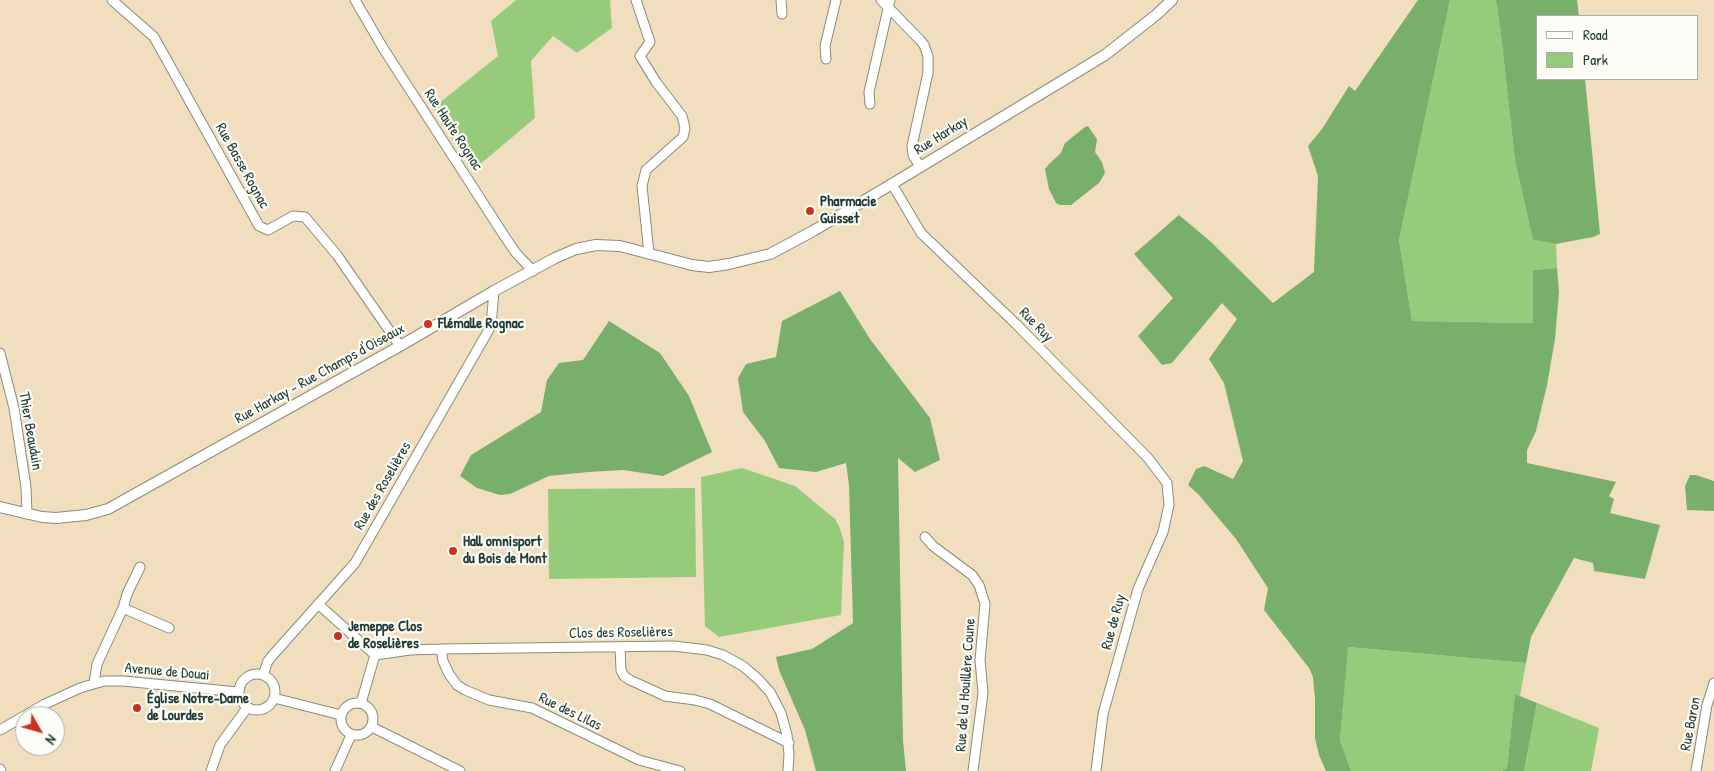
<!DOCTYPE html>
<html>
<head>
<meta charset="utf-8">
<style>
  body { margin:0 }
  #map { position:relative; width:1714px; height:771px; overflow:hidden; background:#f1debf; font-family:"Patrick Hand",sans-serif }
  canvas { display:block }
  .legend { position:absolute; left:1536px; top:15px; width:162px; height:65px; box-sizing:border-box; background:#fdfcf7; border:1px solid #a4b0a9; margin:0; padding:6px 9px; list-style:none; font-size:15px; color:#1f3d34 }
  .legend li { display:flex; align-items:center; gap:10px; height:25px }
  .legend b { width:25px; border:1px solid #a4b0a9 }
  .north { position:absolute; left:15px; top:706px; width:50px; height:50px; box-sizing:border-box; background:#fdfcf7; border:1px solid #a4b0a9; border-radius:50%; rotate:128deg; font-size:14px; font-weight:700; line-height:20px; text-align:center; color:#1f3d34 }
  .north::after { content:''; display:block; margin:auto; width:18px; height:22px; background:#c8321e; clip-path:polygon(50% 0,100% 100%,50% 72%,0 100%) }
</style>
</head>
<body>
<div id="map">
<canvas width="1714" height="771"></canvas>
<ul class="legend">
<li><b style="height:6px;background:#fff"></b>Road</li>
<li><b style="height:14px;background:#97cb7c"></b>Park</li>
</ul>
<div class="north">N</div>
</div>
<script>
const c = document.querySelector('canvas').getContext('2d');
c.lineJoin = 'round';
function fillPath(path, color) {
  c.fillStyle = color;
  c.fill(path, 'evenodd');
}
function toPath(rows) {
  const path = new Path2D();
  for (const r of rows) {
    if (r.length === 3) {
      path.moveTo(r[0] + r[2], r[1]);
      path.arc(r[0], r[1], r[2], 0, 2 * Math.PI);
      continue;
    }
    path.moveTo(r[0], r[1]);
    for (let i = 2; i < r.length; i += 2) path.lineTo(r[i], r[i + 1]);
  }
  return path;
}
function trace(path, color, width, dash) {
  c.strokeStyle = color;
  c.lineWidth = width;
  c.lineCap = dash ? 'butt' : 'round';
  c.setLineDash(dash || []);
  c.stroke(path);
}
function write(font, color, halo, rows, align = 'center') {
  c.font = font + ' "Patrick Hand",sans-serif';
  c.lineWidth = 4.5;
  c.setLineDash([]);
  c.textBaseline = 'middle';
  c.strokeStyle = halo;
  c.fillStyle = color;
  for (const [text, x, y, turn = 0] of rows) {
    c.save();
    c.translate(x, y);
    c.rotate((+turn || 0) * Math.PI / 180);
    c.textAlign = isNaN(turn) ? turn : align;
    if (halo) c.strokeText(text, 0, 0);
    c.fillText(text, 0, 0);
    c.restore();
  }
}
const green = toPath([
  [516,0,610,0,612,28,577,53,553,36,531,61,535,118,472,171,433,108,498,56,491,21],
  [1450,0,1496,0,1501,35,1515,161,1533,240,1556,244,1557,268,1533,270,1534,323,1412,321,1399,240],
  [742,468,795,486,835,519,839,526,844,541,841,615,719,637,705,626,701,477],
  [695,488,696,577,549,579,548,489],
  [1347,647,1526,663,1520,696,1515,695,1507,768,1502,771,1351,771,1340,742],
  [1537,703,1599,728,1591,771,1524,771]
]);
const forest = toPath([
  [1418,0,1450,0,1399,240,1412,321,1533,323,1533,270,1557,268,1559,292,1555,339,1547,385,1536,431,1527,450,1527,463,1616,482,1609,496,1614,499,1610,513,1660,525,1645,579,1594,571,1593,563,1574,558,1531,637,1526,663,1348,647,1340,741,1351,771,1326,771,1319,755,1315,738,1315,699,1313,677,1309,668,1264,610,1268,588,1236,539,1199,495,1188,485,1196,469,1204,466,1233,479,1243,461,1224,383,1209,359,1237,319,1222,303,1172,363,1162,365,1138,336,1173,298,1134,254,1179,215,1211,242,1273,303,1314,272,1318,176,1308,146,1322,129,1349,86,1355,91],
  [1496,0,1577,0,1579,16,1538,16,1538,79,1585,79,1600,234,1593,237,1556,244,1533,240,1515,161,1501,35],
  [1088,126,1097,139,1095,152,1102,162,1105,173,1099,183,1071,205,1060,205,1056,203,1049,189,1045,169,1049,164,1061,153,1065,143,1085,127],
  [840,291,870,339,930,418,940,460,915,472,898,458,903,741,906,771,816,771,805,730,779,670,776,657,812,649,853,623,849,485,846,463,816,472,779,468,765,441,743,412,738,378,746,364,776,357,782,321],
  [609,321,660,353,689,396,712,452,663,476,623,470,588,472,549,476,510,494,500,495,477,488,460,476,471,455,541,412,547,380,559,363,583,360],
  [1690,475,1696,475,1714,481,1714,511,1687,510,1685,486],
  [1515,694,1537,703,1524,771,1502,771,1507,768]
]);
const minor = toPath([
  [112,0,154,37,259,226,268,230,293,216,305,217,337,255,400,346],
  [355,0,383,48,505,237,516,253,533,271],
  [636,0,650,42,640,56,656,82,682,116,685,128,683,137,646,170,642,186,649,253],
  [781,0,782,14],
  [881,0,920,40,924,45,928,56,928,73,912,146,913,155,920,167],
  [826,59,825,46,836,0],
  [870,104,869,92,890,0],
  [892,184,921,233,1016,324,1148,458,1167,483,1169,505,1163,532,1138,589,1103,714,1096,771],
  [0,353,14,408,26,487,27,514],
  [925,537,933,546,972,575,979,585,985,604,980,660,983,693,973,771],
  [318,604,375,655,361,703],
  [123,608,169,628],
  [620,647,621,670,624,676,630,680,665,696,695,700,710,704,789,743],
  [441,649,443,661,449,674,457,685,465,690,489,700,532,708,639,760,680,771],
  [375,655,410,650,441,649,674,646,707,650,723,655,743,666,758,679,770,692,781,713,787,735,789,754,788,771],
  [257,692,18],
  [263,675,268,661,272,656,355,563,491,326,494,291],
  [94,683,97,664,123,608,127,594,140,567],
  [274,698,341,715],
  [357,719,16],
  [372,727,460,771],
  [0,730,45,704,80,688,104,681,123,681,238,692],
  [0,769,1,771],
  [211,771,220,745,247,708],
  [335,771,351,735],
  [1696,771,1707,705,1714,683]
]);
const tertiary = toPath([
  [0,507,42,517,56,518,86,515,108,509,400,346,494,291,555,258,576,249,596,245,620,246,692,265,709,267,729,264,770,254,813,231,892,184,1105,55,1156,15,1172,0]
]);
const markers = [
  [810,211,5,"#c8321e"],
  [428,324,5,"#c8321e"],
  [453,551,5,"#c8321e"],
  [338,636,5,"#c8321e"],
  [137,708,5,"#c8321e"]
];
const streetNames = [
  ["Rue Haute Rognac",453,130,57],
  ["Rue Harkay",941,136,-32],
  ["Rue Basse Rognac",242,166,61],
  ["Rue Ruy",1036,325,45],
  ["Rue Harkay - Rue Champs d'Oiseaux",320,374,-29],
  ["Thier Beauduin",30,431,80],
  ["Rue des Roselières",383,486,-60],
  ["Rue de Ruy",1114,622,-75],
  ["Clos des Roselières",621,633,-1],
  ["Avenue de Douai",167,672,5],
  ["Rue de la Houillère Coune",966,685,-86],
  ["Rue des Lilas",570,712,26],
  ["Rue Baron",1691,724,-79]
];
const poiNames = [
  ["Pharmacie",820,202],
  ["Guisset",820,219],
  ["Flémalle Rognac",438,324],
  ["Hall omnisport",463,542],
  ["du Bois de Mont",463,559],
  ["Jemeppe Clos",348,627],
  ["de Roselières",348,644],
  ["Église Notre-Dame",147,699],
  ["de Lourdes",147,716]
];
fillPath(green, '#97cb7c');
fillPath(forest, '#79af6c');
trace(minor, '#888e7a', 11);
trace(tertiary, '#888e7a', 12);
trace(minor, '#fff', 9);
trace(tertiary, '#fff', 10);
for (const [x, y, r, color] of markers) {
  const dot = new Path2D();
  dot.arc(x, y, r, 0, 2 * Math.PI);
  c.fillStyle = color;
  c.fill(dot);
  trace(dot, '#fdfcf7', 2);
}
write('15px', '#1f3d34', '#fdfcf7', streetNames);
write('bold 15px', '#1f3d34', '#fdfcf7', poiNames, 'left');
</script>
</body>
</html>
